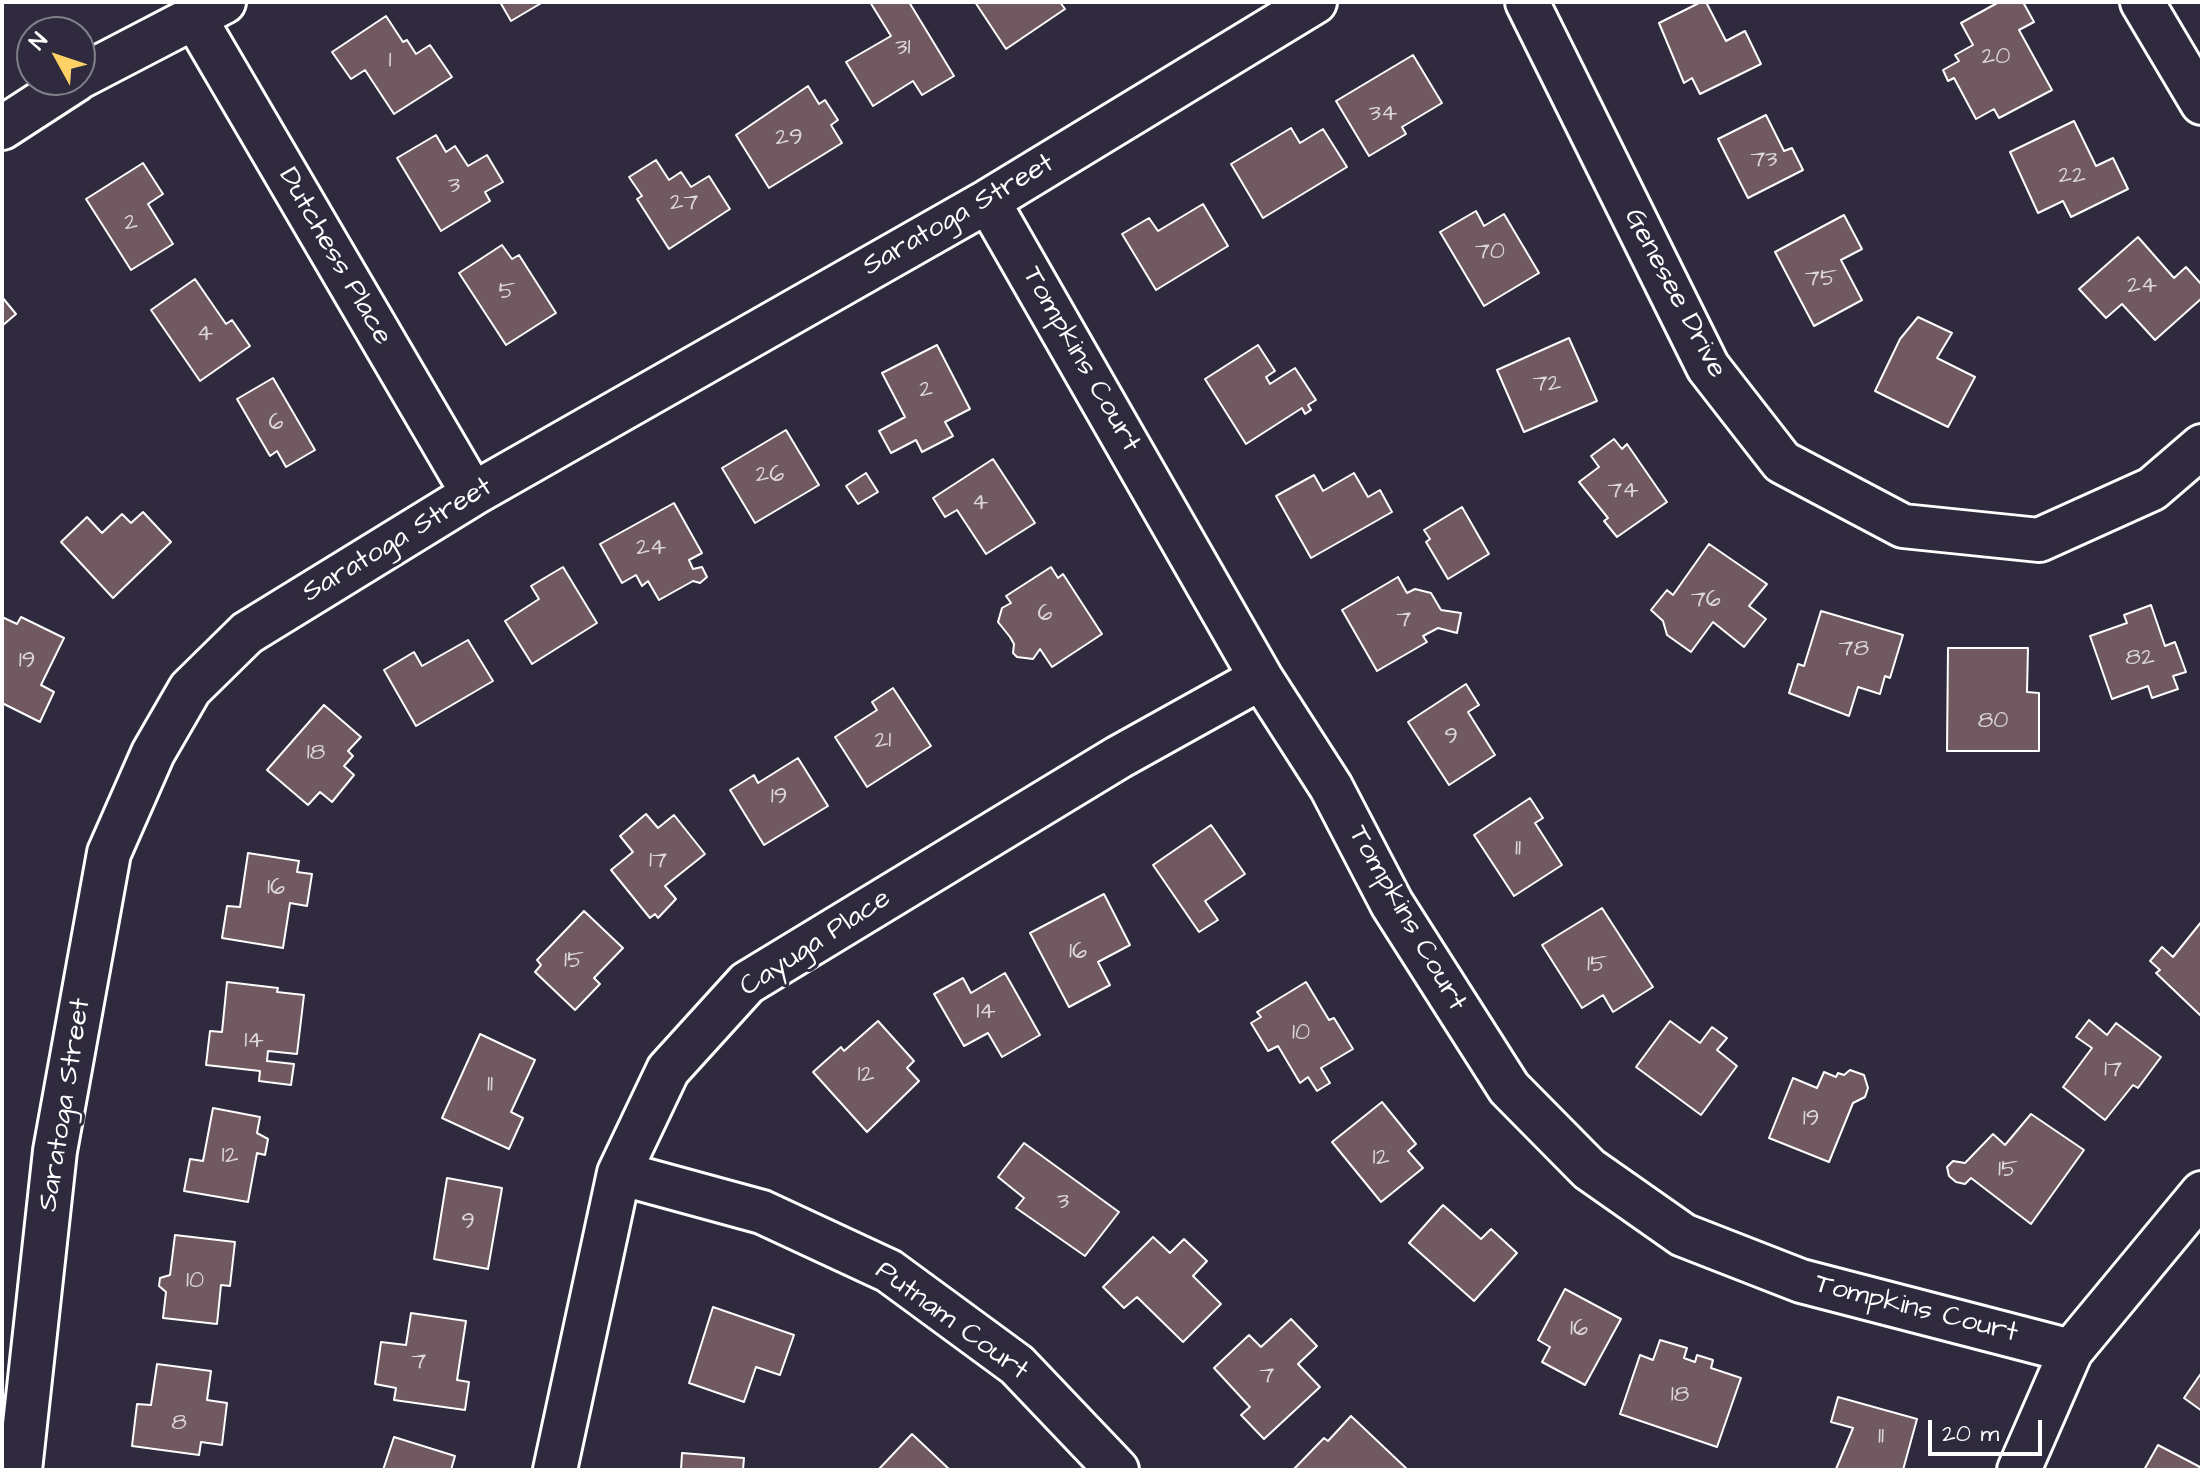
<!DOCTYPE html>
<html>
<head>
<meta charset="utf-8">
<style>
  body { margin:0 }
  #map { position:relative; width:2204px; height:1472px; overflow:hidden; background:#2f2a3d; font-family:"Architects Daughter",sans-serif }
  canvas { display:block }
  .frame { position:absolute; inset:0; border:4px solid #fff; pointer-events:none }
  .north { position:absolute; left:16px; top:16px; width:80px; height:80px; box-sizing:border-box; background:#2f2a3d; border:2px solid #827f8b; border-radius:50%; rotate:310deg; font-size:22px; font-weight:700; line-height:32px; text-align:center; color:#fff }
  .north::after { content:''; display:block; margin:auto; width:28px; height:36px; background:#ffd166; clip-path:polygon(50% 0,100% 100%,50% 72%,0 100%) }
  .scale { position:absolute; left:1928px; top:1420px; width:114px; height:36px; box-sizing:border-box; border:4px solid #fff; border-top:0; padding-left:10px; font-size:24px; line-height:28px; white-space:nowrap; color:#fff; -webkit-text-stroke:6px #2f2a3d; paint-order:stroke }
</style>
</head>
<body>
<div id="map">
<canvas width="2204" height="1472"></canvas>
<div class="frame"></div>
<div class="north">N</div>
<div class="scale">20 m</div>
</div>
<script>
const c = document.querySelector('canvas').getContext('2d');
c.lineJoin = 'round';
function fillPath(path, color) {
  c.fillStyle = color;
  c.fill(path, 'evenodd');
}
function toPath(rows) {
  const path = new Path2D();
  for (const r of rows) {
    path.moveTo(r[0], r[1]);
    for (let i = 2; i < r.length; i += 2) path.lineTo(r[i], r[i + 1]);
  }
  return path;
}
function trace(path, color, width, dash) {
  c.strokeStyle = color;
  c.lineWidth = width;
  c.lineCap = dash ? 'butt' : 'round';
  c.setLineDash(dash || []);
  c.stroke(path);
}
function write(font, color, halo, rows, align = 'center') {
  c.font = font + ' "Architects Daughter",sans-serif';
  c.lineWidth = 6;
  c.setLineDash([]);
  c.textBaseline = 'middle';
  c.strokeStyle = halo;
  c.fillStyle = color;
  for (const [text, x, y, turn = 0] of rows) {
    c.save();
    c.translate(x, y);
    c.rotate((+turn || 0) * Math.PI / 180);
    c.textAlign = isNaN(turn) ? turn : align;
    if (halo) c.strokeText(text, 0, 0);
    c.fillText(text, 0, 0);
    c.restore();
  }
}
const building = toPath([
  [500,2,543,2,511,21,500,2],
  [870,2,909,2,954,76,922,95,913,81,873,106,846,62,891,36,870,2],
  [975,2,1060,2,1065,9,1006,49,975,2],
  [1701,2,1706,2,1726,41,1745,31,1761,64,1700,94,1692,78,1684,83,1659,23,1701,2],
  [1999,2,2023,2,2034,22,2019,30,2052,90,1999,118,1994,109,1976,119,1954,78,1948,81,1943,70,1959,61,1955,55,1973,45,1961,23,1999,2],
  [386,16,403,42,407,40,416,54,430,45,452,77,394,114,365,70,351,79,332,52,386,16],
  [1413,55,1442,103,1402,127,1406,134,1369,156,1336,101,1413,55],
  [808,86,819,104,825,100,838,120,831,125,842,143,769,188,736,135,808,86],
  [1766,115,1784,151,1792,148,1803,170,1748,198,1718,139,1766,115],
  [2074,121,2096,166,2113,158,2128,189,2071,217,2063,201,2038,213,2010,152,2074,121],
  [1291,128,1300,143,1323,129,1347,167,1263,218,1231,164,1291,128],
  [436,135,446,152,455,146,468,166,487,155,503,182,485,192,490,201,441,231,397,158,436,135],
  [656,160,669,180,681,172,691,187,709,176,730,209,669,249,637,199,642,196,629,177,656,160],
  [143,163,163,194,148,204,173,244,131,270,86,199,143,163],
  [1203,204,1228,246,1156,290,1122,234,1149,218,1158,231,1203,204],
  [1476,211,1484,226,1504,214,1539,273,1484,306,1440,232,1476,211],
  [1844,215,1862,249,1841,260,1862,300,1814,326,1775,252,1844,215],
  [2138,237,2174,278,2186,267,2202,285,2202,298,2155,340,2122,304,2106,318,2079,289,2138,237],
  [502,245,512,259,519,255,556,313,506,345,459,273,502,245],
  [195,279,226,324,232,320,250,346,200,381,151,310,195,279],
  [2,297,16,314,2,326,2,297],
  [1918,317,1952,333,1937,358,1975,377,1948,427,1875,391,1900,339,1918,317],
  [1569,338,1597,401,1524,432,1497,370,1569,338],
  [937,345,970,409,945,422,953,436,922,452,916,440,891,453,879,431,905,417,882,373,937,345],
  [1258,345,1275,371,1266,377,1270,384,1295,368,1316,400,1308,405,1311,410,1305,414,1302,408,1246,444,1205,379,1258,345],
  [273,378,315,450,286,467,277,451,270,456,237,399,273,378],
  [786,430,819,485,755,523,722,468,786,430],
  [1614,439,1622,449,1627,444,1667,502,1617,537,1604,521,1608,518,1579,482,1599,467,1591,456,1614,439],
  [993,459,1035,523,986,554,957,510,945,517,933,498,993,459],
  [866,473,878,492,858,504,846,486,866,473],
  [1354,473,1368,497,1380,490,1392,512,1311,558,1276,496,1314,475,1323,491,1354,473],
  [674,503,702,553,689,560,693,569,702,567,707,577,700,583,693,581,659,600,648,581,642,586,636,575,622,583,600,544,674,503],
  [1462,507,1489,554,1448,579,1426,542,1430,539,1424,530,1462,507],
  [143,512,171,542,113,598,61,542,87,517,102,533,122,514,131,523,143,512],
  [1709,544,1767,584,1749,606,1766,619,1744,647,1713,622,1691,652,1667,635,1663,621,1651,610,1667,590,1673,595,1709,544],
  [563,567,597,623,532,664,505,621,539,599,531,586,563,567],
  [1051,567,1058,578,1063,574,1102,634,1052,667,1040,649,1033,659,1017,657,1013,653,1014,644,1010,637,998,622,1002,608,1011,603,1006,596,1051,567],
  [1398,577,1407,593,1415,589,1431,593,1441,610,1461,613,1457,633,1438,628,1423,636,1427,642,1377,671,1342,610,1398,577],
  [2151,605,2165,646,2175,642,2186,672,2173,676,2178,689,2152,698,2148,686,2112,699,2090,636,2127,623,2124,615,2151,605],
  [1821,611,1903,635,1890,678,1885,676,1880,694,1858,687,1849,716,1789,693,1798,664,1804,666,1821,611],
  [2,617,17,624,21,617,64,638,41,685,54,692,40,722,2,703,2,617],
  [468,640,493,681,416,726,384,670,414,652,422,666,468,640],
  [1948,648,2028,648,2027,692,2039,693,2039,751,1947,751,1948,648],
  [1466,684,1479,705,1468,712,1495,755,1449,785,1408,722,1466,684],
  [893,688,931,746,867,787,835,737,877,710,872,702,893,688],
  [324,705,361,737,348,751,353,756,344,766,354,775,332,802,320,792,308,805,267,770,324,705],
  [798,758,828,806,764,845,730,790,754,775,758,783,798,758],
  [1530,798,1543,818,1535,823,1562,865,1514,896,1474,835,1530,798],
  [646,814,658,828,674,815,705,854,665,886,676,899,658,918,655,914,650,918,611,870,633,852,620,836,646,814],
  [1211,825,1245,874,1205,901,1218,920,1199,932,1153,865,1211,825],
  [248,853,299,861,297,872,312,874,307,906,290,903,283,948,222,938,227,906,240,907,248,853],
  [1104,894,1130,945,1098,962,1110,985,1069,1007,1030,933,1104,894],
  [1602,908,1653,987,1613,1012,1603,995,1582,1008,1542,945,1602,908],
  [584,911,623,948,594,978,600,984,575,1010,535,972,541,965,537,960,584,911],
  [2202,921,2202,1013,2200,1015,2156,973,2160,970,2150,961,2162,947,2173,957,2202,921],
  [1005,973,1040,1035,1002,1057,988,1033,964,1046,934,994,963,978,971,993,1005,973],
  [227,982,278,988,277,992,304,995,297,1054,268,1051,267,1061,294,1064,291,1085,259,1081,260,1071,206,1065,210,1031,222,1032,227,982],
  [1306,982,1329,1020,1334,1018,1353,1049,1321,1068,1330,1083,1317,1091,1308,1077,1300,1083,1278,1046,1268,1051,1251,1023,1261,1017,1257,1012,1306,982],
  [2089,1020,2107,1035,2116,1023,2161,1057,2138,1088,2133,1085,2105,1120,2063,1087,2092,1048,2076,1037,2089,1020],
  [878,1021,914,1061,907,1068,919,1081,867,1132,813,1072,841,1047,844,1051,878,1021],
  [1670,1021,1700,1043,1712,1027,1727,1038,1717,1050,1737,1066,1701,1115,1636,1067,1670,1021],
  [480,1034,535,1060,511,1112,523,1118,509,1149,442,1118,480,1034],
  [1850,1070,1864,1075,1868,1088,1865,1097,1853,1103,1829,1162,1769,1138,1793,1078,1817,1088,1824,1072,1836,1077,1838,1073,1844,1075,1850,1070],
  [1382,1102,1416,1144,1408,1151,1423,1168,1381,1202,1332,1142,1382,1102],
  [213,1108,260,1117,257,1133,268,1139,265,1155,257,1153,248,1202,184,1191,190,1159,203,1161,213,1108],
  [2031,1114,2084,1150,2031,1224,1971,1178,1965,1184,1956,1182,1949,1176,1947,1167,1953,1161,1965,1163,1993,1134,2005,1145,2031,1114],
  [1024,1143,1119,1212,1085,1256,1016,1208,1024,1198,998,1177,1024,1143],
  [447,1178,502,1188,488,1269,434,1259,447,1178],
  [1443,1205,1481,1239,1491,1229,1517,1253,1474,1301,1409,1243,1443,1205],
  [175,1235,235,1242,230,1286,221,1285,217,1324,163,1318,166,1292,159,1286,160,1278,170,1275,175,1235],
  [1153,1237,1170,1253,1184,1239,1207,1261,1193,1276,1221,1304,1183,1342,1137,1297,1124,1308,1103,1287,1153,1237],
  [1565,1289,1621,1319,1585,1385,1542,1362,1550,1347,1538,1340,1565,1289],
  [713,1307,794,1335,780,1375,756,1367,744,1402,689,1383,713,1307],
  [411,1313,466,1321,457,1380,469,1382,465,1410,394,1400,396,1388,375,1384,381,1342,406,1345,411,1313],
  [1291,1319,1317,1346,1298,1364,1320,1387,1264,1439,1241,1415,1250,1407,1214,1368,1249,1335,1261,1347,1291,1319],
  [1660,1340,1687,1348,1684,1358,1695,1362,1697,1355,1713,1360,1711,1368,1741,1378,1717,1447,1620,1414,1640,1355,1653,1360,1660,1340],
  [157,1364,211,1371,207,1400,227,1403,222,1445,201,1442,199,1455,132,1446,137,1404,151,1405,157,1364],
  [2202,1372,2202,1411,2184,1398,2202,1372],
  [1838,1397,1917,1419,1903,1470,1836,1469,1853,1428,1831,1422,1838,1397],
  [1351,1416,1408,1470,1293,1470,1324,1438,1328,1441,1351,1416],
  [912,1434,950,1470,879,1469,912,1434],
  [394,1437,455,1456,451,1470,383,1470,394,1437],
  [2158,1445,2200,1467,2198,1470,2144,1470,2158,1445],
  [682,1453,744,1458,743,1470,681,1470,682,1453]
]);
const minor = toPath([
  [1527,2,1708,367,1782,462,1903,526,2039,540,2152,489,2202,446],
  [2142,2,2202,103],
  [196,20,473,494],
  [80,77,224,2],
  [2,128,76,80],
  [988,201,1261,678,1331,787,1392,904,1509,1088,1589,1169,1683,1235,1801,1281,2071,1351],
  [619,1173,762,1212,889,1271,1017,1365,1117,1470],
  [20,1470,55,1151,109,853,153,753,190,689,247,633,473,494,988,201,1315,2],
  [555,1470,619,1173,668,1070,747,983,1119,757,1261,678],
  [2019,1470,2071,1351,2202,1193]
]);
const numberNames = [
  ["31",903,49],
  ["20",1996,58],
  ["1",390,62],
  ["34",1383,115],
  ["29",789,139],
  ["73",1764,161],
  ["22",2072,177],
  ["3",454,187],
  ["27",684,204],
  ["2",131,224],
  ["70",1490,253],
  ["75",1821,280],
  ["24",2142,287],
  ["5",507,293],
  ["4",205,335],
  ["72",1547,385],
  ["2",926,391],
  ["6",276,424],
  ["26",770,476],
  ["74",1623,492],
  ["4",980,504],
  ["24",651,549],
  ["76",1706,601],
  ["6",1045,615],
  ["7",1404,621],
  ["78",1854,650],
  ["82",2140,659],
  ["19",27,662],
  ["80",1993,722],
  ["9",1451,738],
  ["21",883,742],
  ["18",316,754],
  ["19",779,798],
  ["11",1518,850],
  ["17",658,862],
  ["16",276,889],
  ["16",1078,953],
  ["15",574,962],
  ["15",1597,966],
  ["14",986,1013],
  ["10",1301,1034],
  ["14",254,1042],
  ["17",2113,1071],
  ["12",866,1076],
  ["11",490,1086],
  ["19",1811,1120],
  ["12",230,1157],
  ["12",1381,1159],
  ["15",2008,1171],
  ["3",1063,1203],
  ["9",468,1223],
  ["10",195,1282],
  ["16",1579,1330],
  ["7",419,1363],
  ["7",1267,1377],
  ["18",1680,1396],
  ["8",179,1424],
  ["11",1881,1438]
];
const streetNames = [
  ["Saratoga Street",959,216,-30],
  ["Dutchess Place",334,257,60],
  ["Genesee Drive",1674,294,62],
  ["Tompkins Court",1080,360,60],
  ["Saratoga Street",398,541,-31],
  ["Tompkins Court",1406,919,60],
  ["Cayuga Place",816,944,-33],
  ["Saratoga Street",66,1105,-81],
  ["Tompkins Court",1916,1310,14],
  ["Putnam Court",951,1322,36]
];
fillPath(building, '#705961');
trace(building, '#fff', 2);
trace(minor, '#fff', 48);
trace(minor, '#2f2a3d', 42);
write('24px', '#dbd6d8', null, numberNames);
write('28px', '#fff', '#2f2a3d', streetNames);
</script>
</body>
</html>
